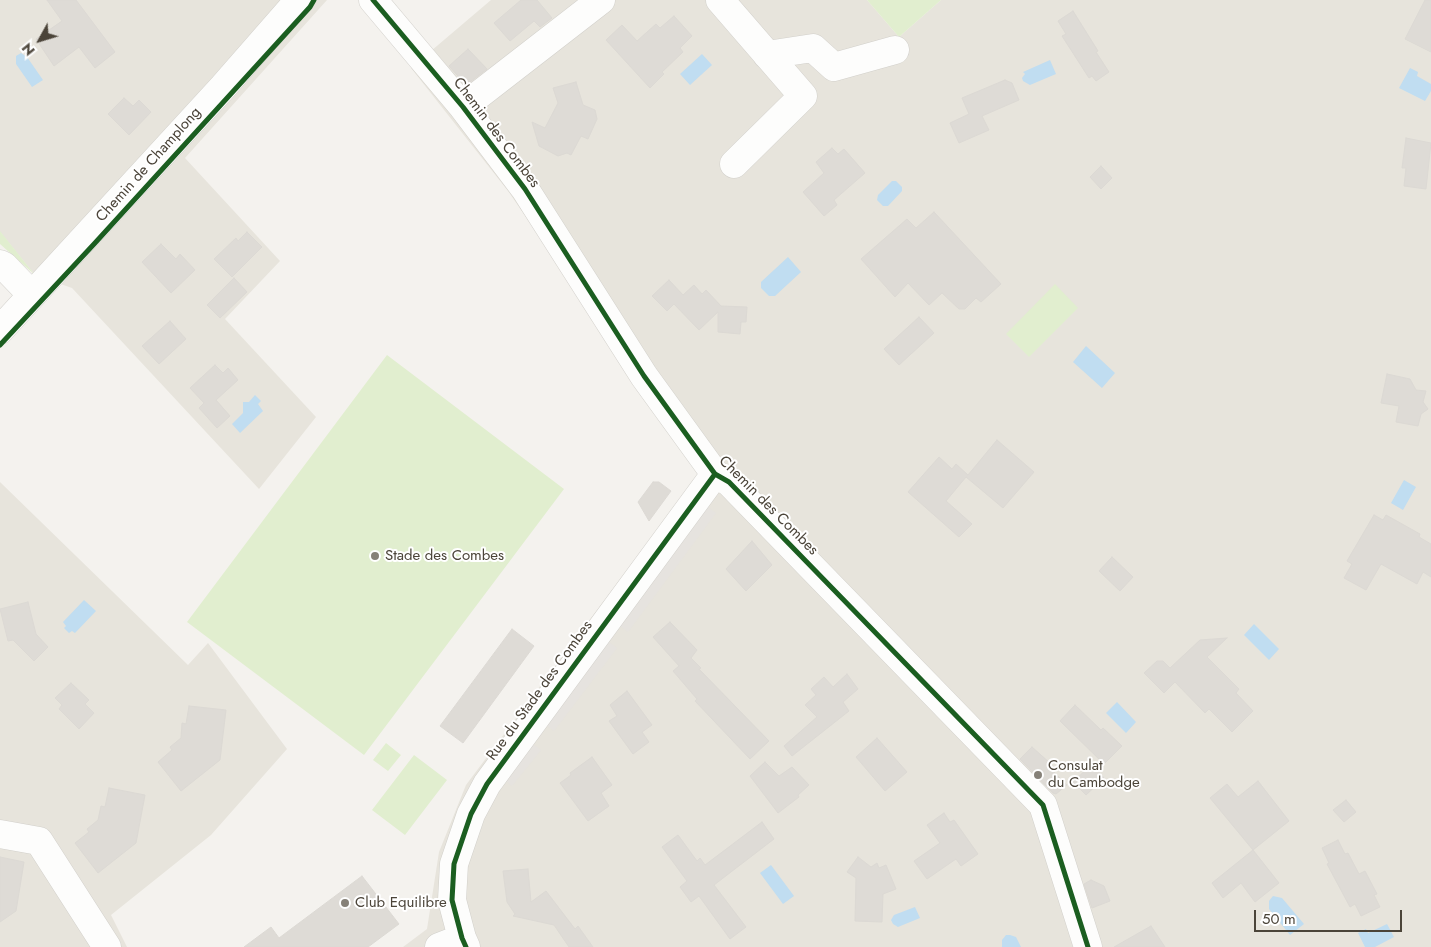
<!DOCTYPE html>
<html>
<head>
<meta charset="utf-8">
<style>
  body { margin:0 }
  #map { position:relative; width:1431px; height:947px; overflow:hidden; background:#f4f2ee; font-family:Jost,sans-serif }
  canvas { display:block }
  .north { position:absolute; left:15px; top:15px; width:50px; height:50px; -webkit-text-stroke:4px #fff; paint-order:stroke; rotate:231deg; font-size:14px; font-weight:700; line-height:20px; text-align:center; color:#4b4439 }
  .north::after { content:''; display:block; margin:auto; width:18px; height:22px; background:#4b4439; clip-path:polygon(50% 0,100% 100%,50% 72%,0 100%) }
  .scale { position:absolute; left:1254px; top:910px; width:148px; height:22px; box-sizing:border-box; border:2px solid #4b4439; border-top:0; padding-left:6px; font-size:15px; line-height:18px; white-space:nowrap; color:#4b4439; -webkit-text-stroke:4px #fff; paint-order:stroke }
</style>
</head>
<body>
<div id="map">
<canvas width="1431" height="947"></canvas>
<div class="north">N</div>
<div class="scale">50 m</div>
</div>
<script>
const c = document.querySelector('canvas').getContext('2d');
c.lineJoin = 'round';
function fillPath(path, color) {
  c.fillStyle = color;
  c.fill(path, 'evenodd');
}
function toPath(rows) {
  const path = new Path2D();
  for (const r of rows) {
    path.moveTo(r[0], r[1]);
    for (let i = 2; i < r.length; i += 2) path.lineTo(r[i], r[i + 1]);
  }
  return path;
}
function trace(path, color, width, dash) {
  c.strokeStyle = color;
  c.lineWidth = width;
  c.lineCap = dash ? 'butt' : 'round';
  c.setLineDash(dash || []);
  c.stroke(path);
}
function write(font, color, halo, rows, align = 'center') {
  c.font = font + ' Jost,sans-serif';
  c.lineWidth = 4;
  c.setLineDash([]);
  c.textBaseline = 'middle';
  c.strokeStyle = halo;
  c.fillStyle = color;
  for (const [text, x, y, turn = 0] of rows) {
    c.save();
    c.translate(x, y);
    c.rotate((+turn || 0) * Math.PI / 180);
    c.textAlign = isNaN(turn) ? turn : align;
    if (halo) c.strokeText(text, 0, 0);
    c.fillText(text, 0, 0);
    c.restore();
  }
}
const residential = toPath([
  [0,0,327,0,185,158,280,261,225,319,316,417,259,489,72,288,35,275,0,232],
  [491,0,867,0,899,37,941,0,1431,0,1431,947,403,947,427,929,439,852,466,785,701,471,508,191,411,68],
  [0,482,188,665,208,643,287,749,211,835,111,915,127,947,0,947]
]);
const green = toPath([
  [867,0,941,0,899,37],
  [0,231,35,275,0,244],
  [1055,284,1078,308,1029,357,1006,334],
  [387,355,564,489,364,755,187,622],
  [386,743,401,755,388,771,373,760],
  [414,755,447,780,405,835,372,810]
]);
const parking = toPath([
  [705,505,716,513,628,632,616,623],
  [605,639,617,648,554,731,542,722],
  [529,741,541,750,512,786,501,777]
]);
const water = toPath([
  [21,53,27,57,43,80,32,87,16,64,16,56],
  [702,54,712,65,690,85,680,74],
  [1050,60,1056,74,1030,85,1023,81,1022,78,1025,74,1023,72],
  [1410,68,1418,72,1417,76,1431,84,1431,91,1425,101,1399,88],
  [892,181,896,181,902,187,902,191,888,206,883,206,877,200,878,195],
  [788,257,801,272,775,296,769,296,761,288,761,282],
  [1086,346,1115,373,1102,388,1073,362],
  [255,395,261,401,258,404,263,411,240,433,232,424,243,413,243,402,249,402],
  [1404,480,1416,487,1403,510,1391,503],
  [84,600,96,611,75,633,72,631,69,633,64,628,66,626,63,622],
  [1254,624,1279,649,1269,660,1244,635],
  [1117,702,1136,722,1126,733,1106,713],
  [771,865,794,896,783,904,760,873],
  [1273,896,1282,898,1304,924,1290,935,1269,909,1269,901],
  [915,907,920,918,898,927,893,924,891,920,894,915],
  [1387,924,1394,937,1375,947,1365,947,1358,933,1366,929,1368,933],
  [1006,935,1010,935,1016,937,1021,947,1002,947,1002,940]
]);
const building = toPath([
  [47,0,76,0,115,52,95,68,79,47,54,66,36,39,62,21,47,0],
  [521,0,537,0,552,18,540,27,534,21,510,41,494,23,521,0],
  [1425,0,1431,0,1431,52,1405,39,1425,0],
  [1073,11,1098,51,1096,52,1109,72,1096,81,1092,76,1089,78,1062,36,1066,34,1058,21,1073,11],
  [674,16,692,36,680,48,683,52,662,72,664,74,650,88,606,40,622,25,637,41,656,24,660,28,674,16],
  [468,49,487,69,466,85,449,66,468,49],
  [1005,80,1012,83,1019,100,982,116,989,130,959,143,950,123,969,114,962,98,1005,80],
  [576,82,583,105,595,110,597,119,588,139,581,136,571,155,567,153,558,156,539,146,532,122,545,128,558,103,553,88,576,82],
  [124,98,133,106,139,100,151,112,129,135,108,114,124,98],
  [1406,138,1431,143,1426,189,1404,186,1406,168,1402,168,1406,138],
  [832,148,838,154,844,149,865,173,834,200,837,205,824,216,803,192,824,173,816,162,832,148],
  [1101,166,1112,178,1101,189,1090,177,1101,166],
  [934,212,1001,284,981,302,976,298,965,309,959,309,942,293,929,305,908,283,895,297,861,259,907,219,916,228,934,212],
  [247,232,262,247,232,277,214,259,236,238,238,241,247,232],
  [161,244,176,259,180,254,195,270,171,293,142,262,161,244],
  [234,278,247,292,220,318,207,305,234,278],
  [669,280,683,295,694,285,702,294,706,290,721,306,747,307,746,322,741,322,740,334,718,332,718,312,699,330,674,304,667,311,652,296,669,280],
  [919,317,934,333,899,365,884,349,919,317],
  [170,321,186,339,159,364,142,346,170,321],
  [215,365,223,373,228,368,238,380,216,400,230,416,217,428,199,408,204,403,190,388,215,365],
  [1387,374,1410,379,1416,390,1426,391,1423,402,1428,409,1421,414,1418,426,1396,422,1399,406,1381,403,1387,374],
  [997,440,1034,472,1003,508,966,477,946,501,972,524,959,537,908,492,939,457,952,469,956,464,968,475,997,440],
  [653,482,659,482,671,491,649,521,638,502,653,482],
  [1374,515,1383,520,1386,515,1420,534,1419,537,1431,544,1431,577,1423,572,1417,584,1381,564,1366,590,1344,578,1352,564,1347,561,1374,515],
  [752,541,772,565,746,591,726,569,752,541],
  [1112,557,1133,577,1120,591,1099,571,1112,557],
  [28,602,36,634,48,647,34,661,13,640,8,641,0,609,28,602],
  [670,622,697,650,691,658,701,668,699,669,769,741,750,759,695,701,697,699,673,671,679,666,653,637,670,622],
  [512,629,534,646,463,743,440,726,512,629],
  [1227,638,1207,657,1239,689,1236,693,1253,711,1232,732,1209,709,1205,713,1175,682,1164,693,1144,673,1157,661,1163,661,1170,668,1200,640,1227,638],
  [847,674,858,689,843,702,849,711,792,756,784,746,817,717,805,705,816,695,811,689,824,677,833,687,847,674],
  [71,683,89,700,85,704,94,713,79,729,59,709,62,705,55,698,71,683],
  [627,691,652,725,642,732,649,742,633,754,609,721,617,716,610,705,627,691],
  [1075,705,1101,730,1103,728,1122,746,1104,764,1060,721,1075,705],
  [189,706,226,710,220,760,181,791,158,762,172,750,170,747,181,738,182,723,186,724,189,706],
  [877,738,907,772,885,791,856,757,877,738],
  [1032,747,1051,764,1050,768,1067,785,1056,794,1053,793,1020,759,1032,747],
  [592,757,612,785,601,793,609,806,588,821,560,783,571,775,570,773,592,757],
  [765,762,779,776,792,767,809,785,798,795,799,797,778,813,750,776,765,762],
  [1092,764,1104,778,1086,795,1073,782,1092,764],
  [1258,781,1289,821,1253,850,1210,798,1227,784,1238,797,1258,781],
  [109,788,145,795,136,843,98,873,75,843,89,832,87,829,98,820,101,806,105,807,109,788],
  [1346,800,1356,812,1344,822,1333,810,1346,800],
  [944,813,950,822,954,820,978,854,961,866,956,859,927,879,914,861,940,843,927,825,944,813],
  [762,822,774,839,714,885,746,927,730,939,699,896,691,902,680,887,687,881,662,847,678,835,697,861,700,858,705,865,762,822],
  [1338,840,1345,854,1348,853,1359,874,1365,871,1377,894,1374,895,1380,907,1361,916,1355,904,1350,907,1327,864,1329,863,1322,848,1338,840],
  [1253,850,1279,883,1255,902,1241,883,1223,898,1212,883,1253,850],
  [0,857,24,862,16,911,0,922,0,857],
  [858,857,871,867,877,863,879,868,886,865,896,889,883,894,882,922,855,921,856,878,847,872,858,857],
  [528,869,531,902,546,891,575,929,578,926,593,947,569,947,554,925,513,916,515,914,507,902,503,871,528,869],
  [362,876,399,924,368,947,244,947,271,927,279,938,362,876],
  [1091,880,1104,886,1110,901,1092,908,1084,884,1091,880],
  [1151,926,1165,947,1114,947,1151,926]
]);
const minor = toPath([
  [373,0,463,107,525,189,644,376,715,474,729,482,1043,805,1088,947],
  [720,0,803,96,734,164],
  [767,55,813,48,834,67,895,50],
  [463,107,601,0],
  [0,264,4,266,32,295],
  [0,330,223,87,299,0],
  [0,834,39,841,107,947],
  [439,947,462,938],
  [466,947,462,938,452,900,454,864,471,814,487,784,715,474]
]);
const cycleway = toPath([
  [373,0,463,107,525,189,644,376,715,474,729,482,1043,805,1088,947],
  [0,345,95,243,310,7,314,0],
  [466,947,462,938,452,900,454,864,471,814,487,784,715,474]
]);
const markers = [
  [375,556,5,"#868178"],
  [1038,775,5,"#868178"],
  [345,903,5,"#868178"]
];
const streetNames = [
  ["Chemin des Combes",496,133,53],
  ["Chemin de Champlong",149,165,-48],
  ["Chemin des Combes",768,506,45],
  ["Rue du Stade des Combes",540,691,-54]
];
const poiNames = [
  ["Stade des Combes",385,556],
  ["Consulat",1048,766],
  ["du Cambodge",1048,783],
  ["Club Equilibre",355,903]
];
fillPath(residential, '#e7e4dc');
fillPath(green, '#e1eecf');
fillPath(parking, '#e6e3df');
fillPath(water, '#c0ddf1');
fillPath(building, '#dedbd6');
trace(building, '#dcd9d4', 1);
trace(minor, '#d2d0cb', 29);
trace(minor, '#fdfdfc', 28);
trace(cycleway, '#1b5e20', 5);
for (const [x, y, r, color] of markers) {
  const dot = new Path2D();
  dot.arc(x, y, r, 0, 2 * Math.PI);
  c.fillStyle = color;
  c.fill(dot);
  trace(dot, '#fff', 2);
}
write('15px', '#4b4439', '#fff', streetNames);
write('15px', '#4b4439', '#fff', poiNames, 'left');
</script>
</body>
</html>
